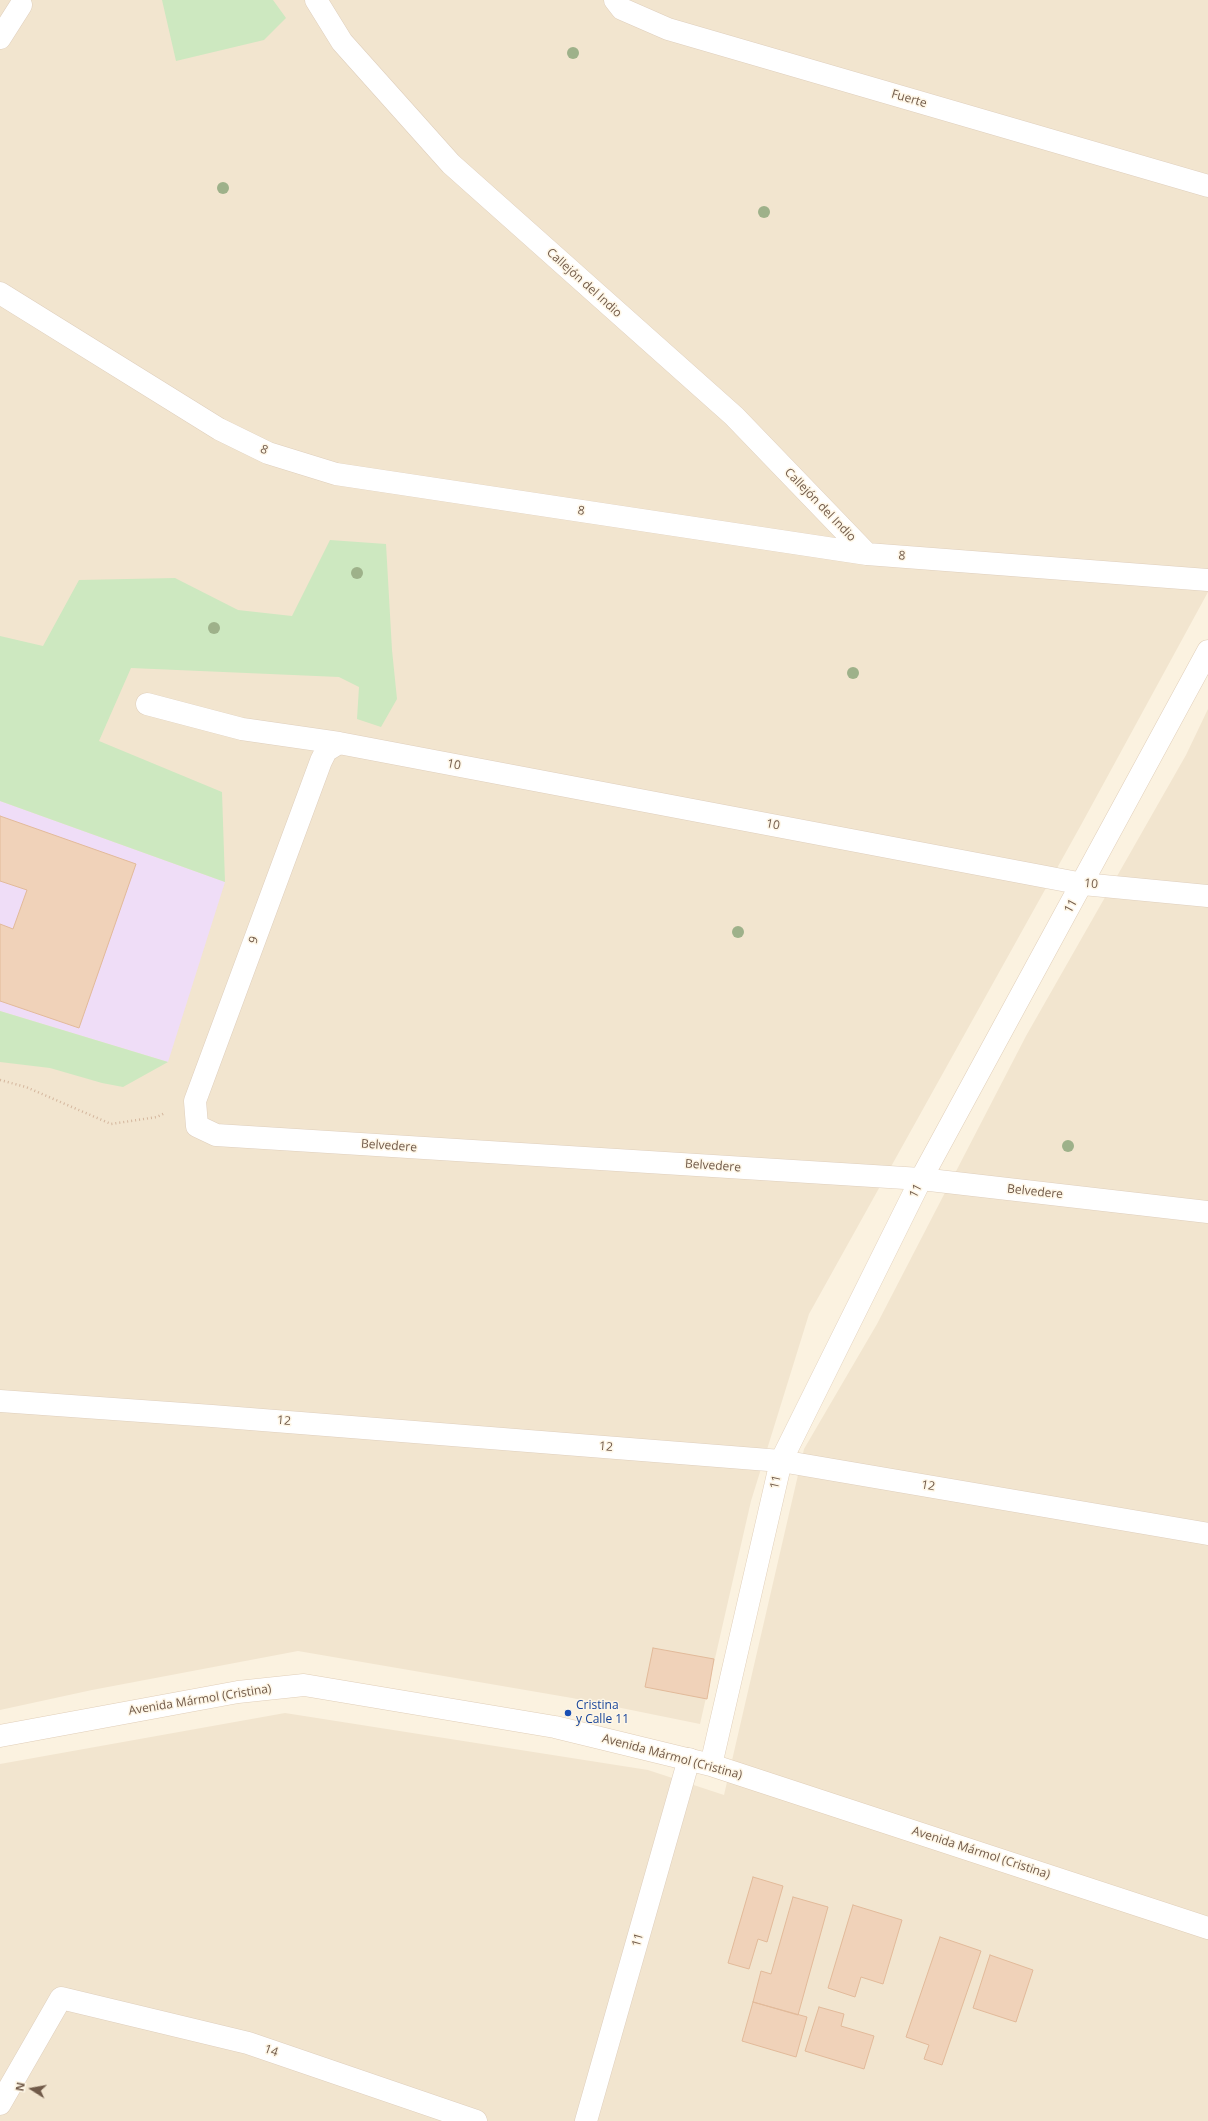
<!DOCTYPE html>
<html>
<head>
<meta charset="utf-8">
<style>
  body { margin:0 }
  #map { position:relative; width:1208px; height:2121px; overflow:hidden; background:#fbf2e0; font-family:"Open Sans",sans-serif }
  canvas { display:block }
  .north { position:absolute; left:12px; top:2069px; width:40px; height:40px; -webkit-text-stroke:3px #fef6e6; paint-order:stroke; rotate:281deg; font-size:11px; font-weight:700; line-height:16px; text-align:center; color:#715a49 }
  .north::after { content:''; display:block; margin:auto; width:14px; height:18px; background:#715a49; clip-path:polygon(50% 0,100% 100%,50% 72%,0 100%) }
</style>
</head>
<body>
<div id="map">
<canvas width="1208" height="2121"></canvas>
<div class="north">N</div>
</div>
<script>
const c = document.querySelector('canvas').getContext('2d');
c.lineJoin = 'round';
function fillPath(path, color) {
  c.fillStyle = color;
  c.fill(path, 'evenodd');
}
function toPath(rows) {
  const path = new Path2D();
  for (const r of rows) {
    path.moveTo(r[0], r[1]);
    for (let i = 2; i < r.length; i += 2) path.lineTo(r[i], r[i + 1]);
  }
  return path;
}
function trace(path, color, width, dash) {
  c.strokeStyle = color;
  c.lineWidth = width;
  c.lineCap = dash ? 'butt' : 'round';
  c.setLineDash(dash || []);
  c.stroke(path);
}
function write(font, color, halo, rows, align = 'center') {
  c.font = font + ' "Open Sans",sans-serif';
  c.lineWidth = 3;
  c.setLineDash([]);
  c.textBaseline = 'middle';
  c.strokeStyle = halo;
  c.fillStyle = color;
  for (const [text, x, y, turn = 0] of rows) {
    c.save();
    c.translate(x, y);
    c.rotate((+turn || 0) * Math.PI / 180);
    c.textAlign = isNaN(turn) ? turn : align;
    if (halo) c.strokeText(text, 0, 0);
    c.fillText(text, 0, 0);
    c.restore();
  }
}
const residential = toPath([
  [0,0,1208,0,1208,592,1081,825,809,1314,751,1501,700,1724,572,1698,298,1651,92,1690,0,1710],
  [1208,709,1208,2121,0,2121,0,1764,285,1713,648,1770,724,1795,804,1449,877,1324,1026,1036,1186,755]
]);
const education = toPath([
  [0,801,225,882,168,1062,0,1011]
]);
const green = toPath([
  [162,0,273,0,286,18,264,40,176,61],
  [330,540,386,544,392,650,397,699,381,727,357,719,359,687,339,677,131,668,99,741,222,792,225,882,0,801,0,636,43,646,79,580,175,578,238,610,292,616],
  [0,1011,168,1062,123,1087,102,1083,50,1068,0,1062]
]);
const building = toPath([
  [0,816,136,864,79,1028,0,1001,0,924,13,929,27,890,0,881,0,816],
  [653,1648,714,1659,707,1699,645,1687,653,1648],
  [753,1877,783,1886,767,1942,758,1939,749,1969,728,1963,753,1877],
  [793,1897,828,1907,798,2015,753,2002,761,1971,771,1974,793,1897],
  [853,1905,902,1920,883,1984,861,1977,855,1997,828,1988,853,1905],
  [940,1937,981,1951,942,2065,924,2059,929,2045,906,2037,940,1937],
  [990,1955,1033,1970,1016,2022,973,2008,990,1955],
  [753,2002,807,2017,796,2057,742,2041,753,2002],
  [819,2007,844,2014,841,2026,874,2036,864,2069,805,2051,819,2007]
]);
const path = toPath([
  [0,1080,26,1087,111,1124,157,1117,165,1113]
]);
const street = toPath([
  [316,0,342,42,451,164,734,416,867,554],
  [615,0,622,9,668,29,1208,186],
  [0,38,21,5],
  [0,293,219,429,268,453,336,474,867,554,1208,580],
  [147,704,242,729,339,743,1083,884,1208,896],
  [339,743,326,751,321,761,195,1101,197,1126,216,1135,921,1179,1208,1212],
  [0,1401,212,1416,781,1461,1208,1534],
  [0,2104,61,1998,248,2043,476,2121],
  [586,2121,689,1759]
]);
const secondary = toPath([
  [0,1736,238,1692,304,1685,555,1727,711,1765,1208,1928],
  [711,1765,781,1461,921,1179,1208,651]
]);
const trees = [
  [573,53],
  [223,188],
  [764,212],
  [357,573],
  [214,628],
  [853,673],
  [738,932],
  [1068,1146]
];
const markers = [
  [568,1713,4,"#1a4fb4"]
];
const streetNames = [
  ["Fuerte",909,99,16],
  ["Callejón del Indio",584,283,42],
  ["8",264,450,24],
  ["Callejón del Indio",820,505,46],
  ["8",581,511,8],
  ["8",902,556,4],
  ["10",454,765,11],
  ["10",773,825,11],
  ["10",1091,884,6],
  ["11",1071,906,-61],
  ["9",254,940,-70],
  ["Belvedere",389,1146,4],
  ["Belvedere",713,1166,4],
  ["11",916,1191,-63],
  ["Belvedere",1035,1192,6],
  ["12",284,1421,5],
  ["12",606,1447,5],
  ["11",776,1482,-77],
  ["12",928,1486,10],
  ["Avenida Mármol (Cristina)",200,1700,-9],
  ["Avenida Mármol (Cristina)",672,1757,15],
  ["Avenida Mármol (Cristina)",981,1853,18],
  ["11",638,1940,-74],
  ["14",271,2051,19]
];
const transitNames = [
  ["Cristina",576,1706],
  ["y Calle 11",576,1720]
];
fillPath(residential, '#f2e5cf');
fillPath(education, '#efddf7');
fillPath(green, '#cde8c0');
fillPath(building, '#f0d2b9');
trace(building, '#e2ba9a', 1);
trace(street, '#dfcfbd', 23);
trace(secondary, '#e0ceb8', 23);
trace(path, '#d4b69d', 2.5, [1, 3]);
trace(street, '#fff', 22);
trace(secondary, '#fff', 22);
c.fillStyle = '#9eb18a';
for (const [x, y] of trees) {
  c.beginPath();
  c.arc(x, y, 6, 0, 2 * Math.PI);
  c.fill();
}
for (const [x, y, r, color] of markers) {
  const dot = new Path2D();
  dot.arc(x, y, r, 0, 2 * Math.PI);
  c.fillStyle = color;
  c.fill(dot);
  trace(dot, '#fef6e6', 1.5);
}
write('12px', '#715a49', '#fef6e6', streetNames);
write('12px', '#164399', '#fef6e6', transitNames, 'left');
</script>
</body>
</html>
